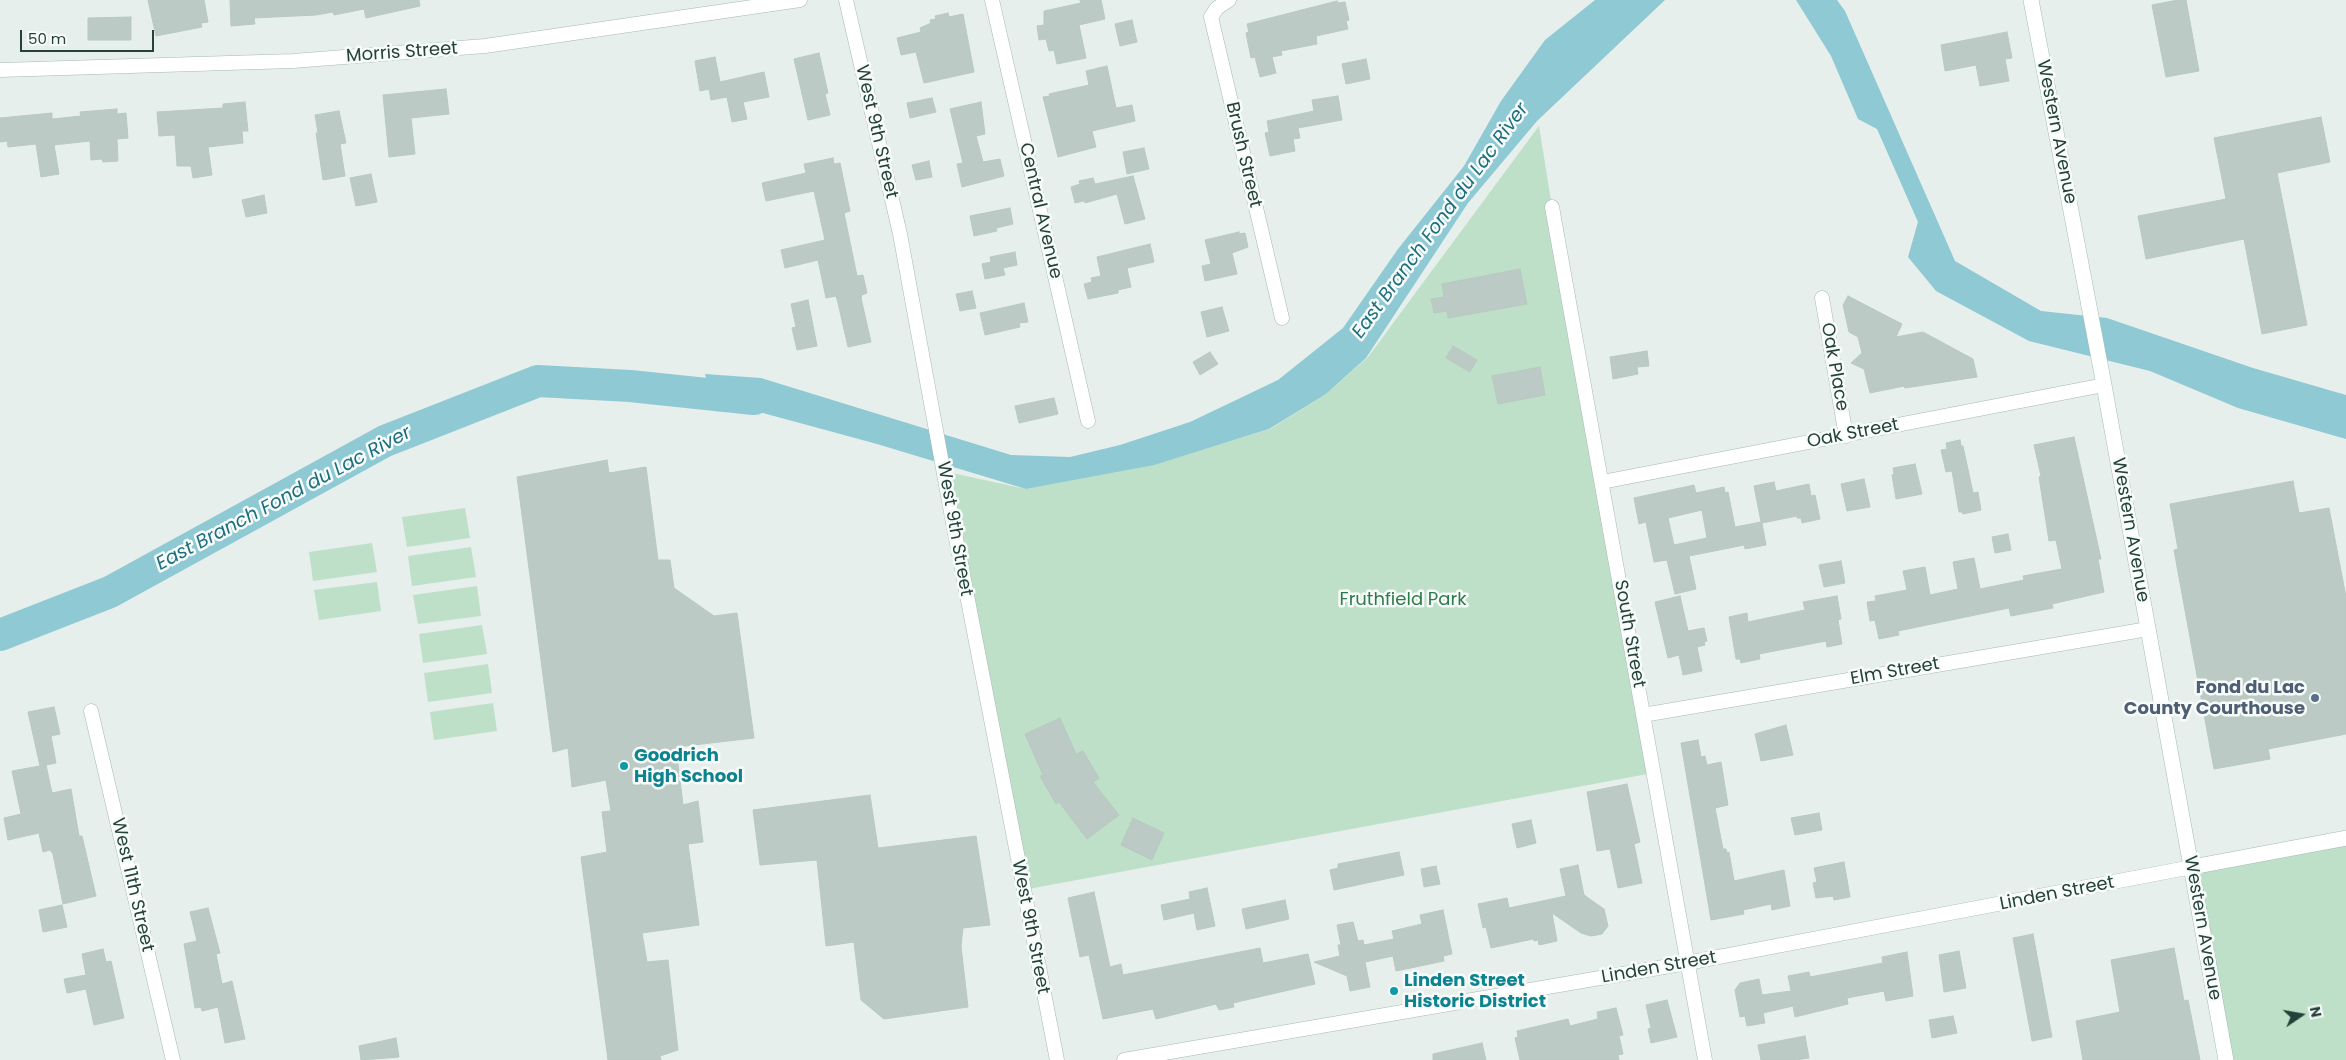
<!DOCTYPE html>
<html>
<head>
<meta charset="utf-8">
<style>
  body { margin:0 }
  #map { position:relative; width:2346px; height:1060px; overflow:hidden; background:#e6efeb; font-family:Poppins,sans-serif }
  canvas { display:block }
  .north { position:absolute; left:2276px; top:990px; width:50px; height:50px; -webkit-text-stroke:4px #f7fbf9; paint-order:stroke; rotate:78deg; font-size:14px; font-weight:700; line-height:20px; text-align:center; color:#24423a }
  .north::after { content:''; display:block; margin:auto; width:18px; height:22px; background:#24423a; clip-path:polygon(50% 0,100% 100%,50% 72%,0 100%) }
  .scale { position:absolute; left:20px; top:30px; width:134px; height:22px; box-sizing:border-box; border:2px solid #24423a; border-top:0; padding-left:6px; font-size:15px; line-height:18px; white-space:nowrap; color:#24423a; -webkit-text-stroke:4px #f7fbf9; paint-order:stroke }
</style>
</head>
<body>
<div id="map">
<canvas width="2346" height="1060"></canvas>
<div class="north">N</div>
<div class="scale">50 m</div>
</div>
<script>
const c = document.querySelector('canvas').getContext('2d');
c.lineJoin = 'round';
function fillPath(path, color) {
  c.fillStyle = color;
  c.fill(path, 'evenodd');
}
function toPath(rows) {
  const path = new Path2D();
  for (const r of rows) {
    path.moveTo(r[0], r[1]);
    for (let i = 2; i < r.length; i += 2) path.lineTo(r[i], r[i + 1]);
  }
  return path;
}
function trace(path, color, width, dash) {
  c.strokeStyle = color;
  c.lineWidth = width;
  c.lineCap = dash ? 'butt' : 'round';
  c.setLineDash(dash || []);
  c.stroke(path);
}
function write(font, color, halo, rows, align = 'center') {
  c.font = font + ' Poppins,sans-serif';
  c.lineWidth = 5;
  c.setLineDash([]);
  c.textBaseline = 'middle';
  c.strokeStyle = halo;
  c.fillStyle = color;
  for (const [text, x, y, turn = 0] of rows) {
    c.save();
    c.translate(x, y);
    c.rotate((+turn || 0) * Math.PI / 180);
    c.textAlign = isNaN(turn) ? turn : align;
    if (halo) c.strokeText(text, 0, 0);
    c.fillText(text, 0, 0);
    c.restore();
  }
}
const green = toPath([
  [1539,126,1552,207,1653,773,1023,890,943,471,1026,489,1155,464,1270,429,1326,394,1368,357],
  [465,508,470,538,407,547,402,517],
  [372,543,377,572,313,581,309,552],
  [471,547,476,577,412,586,408,556],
  [377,582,381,611,319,620,314,590],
  [477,586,481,616,418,624,413,595],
  [482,625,487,654,423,663,419,634],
  [488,664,492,693,428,702,424,673],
  [493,703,497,731,434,740,430,712],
  [2346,838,2346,1060,2226,1060,2192,867]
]);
const water = toPath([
  [1595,0,1665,0,1537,121,1468,203,1366,358,1326,394,1269,429,1154,465,1026,489,877,444,763,413,714,411,705,374,761,378,1011,455,1070,457,1120,445,1190,422,1278,380,1343,328,1398,249,1464,166,1501,101,1545,40],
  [1796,0,1837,0,1845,11,1955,261,2041,311,2107,318,2253,368,2346,395,2346,439,2238,408,2150,371,2029,341,1936,291,1908,257,1918,222,1877,129,1858,119,1831,56]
]);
const river = toPath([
  [0,635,110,592,385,441,538,381,630,386,754,399]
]);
const building = toPath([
  [148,0,204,0,208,22,201,23,202,27,156,36,148,0],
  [230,0,419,0,420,6,366,18,364,9,334,15,333,12,316,15,254,18,255,24,231,26,230,0],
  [1080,0,1101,0,1105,19,1079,25,1086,58,1057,64,1054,50,1049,51,1046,39,1039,40,1037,26,1044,25,1044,11,1081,3,1080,0],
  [2178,0,2186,0,2199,71,2166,77,2152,5,2178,0],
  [1337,1,1338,3,1345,2,1349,20,1346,21,1348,29,1316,36,1317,44,1281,51,1282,55,1272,57,1276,73,1260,77,1255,57,1251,58,1246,33,1249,32,1247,24,1337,1],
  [948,13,949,17,963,14,974,72,924,83,916,52,901,55,897,38,921,32,920,28,931,23,930,20,936,19,935,16,948,13],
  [131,17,131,40,88,40,88,18,131,17],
  [1132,20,1137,42,1120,46,1115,24,1132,20],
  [2007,32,2012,58,2005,59,2009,81,1980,86,1976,65,1945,71,1941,45,2007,32],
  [819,53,828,93,825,94,830,115,808,120,794,59,819,53],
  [715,57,720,82,764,72,769,97,743,102,747,119,732,122,727,97,711,100,709,89,700,91,695,61,715,57],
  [1366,59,1370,79,1346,84,1342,64,1366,59],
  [1107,66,1116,108,1132,105,1135,121,1092,131,1096,147,1058,157,1043,97,1050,96,1049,94,1089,85,1086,71,1107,66],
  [446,89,449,114,411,118,415,154,389,157,383,95,446,89],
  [1338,96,1342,120,1298,128,1300,138,1293,139,1295,151,1270,156,1265,133,1269,132,1267,121,1314,111,1312,100,1338,96],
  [932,98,936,112,910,118,907,103,932,98],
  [245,102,248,131,242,131,243,143,208,147,212,175,193,178,191,166,177,166,175,135,159,136,157,112,223,108,223,104,245,102],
  [981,102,985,134,976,136,983,162,1000,159,1004,176,962,187,957,164,963,163,950,109,981,102],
  [117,109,117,114,126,113,128,138,117,139,118,161,103,162,102,159,91,160,90,141,54,145,59,174,41,177,36,144,8,147,7,141,0,142,0,118,52,113,52,119,81,116,80,112,117,109],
  [339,111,346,143,340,144,345,176,323,180,316,133,318,133,315,115,339,111],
  [2321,117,2330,162,2277,173,2307,325,2262,334,2244,239,2146,259,2138,216,2226,199,2214,138,2321,117],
  [1144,148,1149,169,1127,174,1123,152,1144,148],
  [833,158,834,164,840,163,850,211,844,213,857,276,863,275,867,293,862,295,861,298,871,342,848,347,838,303,836,296,826,298,818,260,785,268,781,250,825,240,814,191,766,201,762,183,806,173,804,164,833,158],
  [929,161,932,177,916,180,912,165,929,161],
  [371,174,377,202,356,206,350,178,371,174],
  [1133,176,1145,219,1125,224,1117,194,1085,203,1084,201,1075,203,1071,187,1080,184,1079,181,1093,178,1095,184,1133,176],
  [264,195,267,213,246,217,242,200,264,195],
  [1010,208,1013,224,996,228,997,231,974,236,970,216,1010,208],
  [1239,232,1239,234,1245,233,1248,247,1232,253,1237,274,1205,281,1202,266,1211,264,1205,240,1239,232],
  [1150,244,1154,262,1127,268,1131,287,1118,290,1118,293,1088,299,1084,284,1092,282,1091,278,1101,276,1097,257,1150,244],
  [1015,252,1017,265,1003,268,1005,275,985,279,982,264,991,262,990,257,1015,252],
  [1520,269,1527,304,1448,318,1447,311,1434,313,1431,299,1444,297,1442,284,1520,269],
  [972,291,976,308,960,311,956,294,972,291],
  [1848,296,1902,324,1896,337,1923,332,1973,359,1977,377,1905,388,1904,386,1870,393,1864,369,1851,363,1862,353,1858,337,1849,332,1843,305,1848,296],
  [808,300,817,346,797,350,792,328,796,327,791,304,808,300],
  [1024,303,1028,322,1019,323,1020,327,985,335,980,313,1024,303],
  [1222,307,1229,331,1207,337,1201,312,1222,307],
  [1453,346,1477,360,1470,372,1446,358,1453,346],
  [1647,351,1649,366,1637,367,1638,374,1613,379,1610,357,1647,351],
  [1210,352,1218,364,1200,375,1193,362,1210,352],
  [1540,367,1545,395,1498,404,1492,376,1540,367],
  [1054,398,1058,414,1019,423,1015,406,1054,398],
  [2074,437,2101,559,2098,559,2104,592,2052,604,2053,608,2011,616,2009,608,1898,631,1899,635,1879,639,1875,620,1870,621,1867,602,1876,601,1875,596,1907,590,1903,571,1925,567,1930,595,1958,589,1953,562,1974,558,1980,589,2024,580,2023,576,2062,569,2056,540,2049,541,2039,477,2041,476,2034,445,2074,437],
  [1960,440,1961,446,1963,446,1973,493,1978,492,1981,510,1963,514,1962,512,1959,512,1952,471,1946,472,1941,450,1947,449,1946,443,1960,440],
  [607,460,609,473,646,467,658,560,670,560,674,588,714,616,737,613,754,738,676,747,683,805,698,801,703,842,688,844,699,925,642,933,647,962,668,960,678,1050,660,1056,661,1060,608,1060,581,857,607,852,602,812,611,811,606,780,572,787,568,748,553,752,517,477,607,460],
  [1915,464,1922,494,1896,499,1892,475,1894,474,1893,468,1915,464],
  [1864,479,1870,507,1847,511,1841,484,1864,479],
  [2293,481,2299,513,2329,508,2346,597,2346,734,2268,749,2270,759,2214,769,2174,550,2178,549,2170,504,2293,481],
  [1774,482,1776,491,1809,484,1811,496,1815,495,1820,519,1802,523,1801,518,1797,518,1797,516,1762,523,1766,545,1745,549,1744,545,1689,556,1696,589,1675,594,1667,560,1654,562,1646,522,1639,524,1634,498,1694,485,1696,493,1724,487,1725,493,1728,492,1735,527,1761,522,1754,486,1774,482],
  [1702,510,1707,538,1674,545,1668,518,1702,510],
  [2008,534,2011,550,1995,553,1992,537,2008,534],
  [1841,561,1845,583,1824,587,1819,565,1841,561],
  [1680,596,1688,631,1704,628,1707,641,1704,642,1705,645,1697,647,1702,671,1683,675,1679,655,1668,658,1655,602,1680,596],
  [1837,596,1841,619,1838,620,1842,644,1827,647,1826,641,1759,654,1760,659,1741,663,1740,659,1736,659,1729,617,1747,613,1748,622,1805,610,1803,602,1837,596],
  [54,707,60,734,51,736,56,763,46,765,52,793,71,789,79,836,82,836,96,896,63,904,53,854,50,850,43,852,39,833,8,840,4,818,21,814,12,771,40,766,28,712,54,707],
  [1060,718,1076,754,1083,751,1099,778,1093,782,1119,815,1087,839,1059,802,1056,804,1040,776,1043,775,1025,734,1060,718],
  [1786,725,1793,755,1761,761,1755,734,1786,725],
  [1698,740,1701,757,1705,756,1707,765,1721,762,1728,805,1715,808,1723,849,1726,849,1727,853,1729,852,1734,881,1784,870,1790,906,1772,910,1771,904,1743,910,1744,914,1711,920,1681,743,1698,740],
  [1627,784,1640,842,1634,844,1642,883,1618,888,1610,849,1597,851,1587,792,1627,784],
  [870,795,878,848,976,836,990,925,963,928,961,946,968,1007,884,1019,861,1000,854,942,826,946,817,860,760,865,753,810,870,795],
  [1819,813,1822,830,1795,835,1791,818,1819,813],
  [1133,818,1164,833,1152,860,1121,845,1133,818],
  [1531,820,1536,843,1517,848,1512,824,1531,820],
  [1399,852,1404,875,1334,890,1330,870,1338,868,1338,864,1399,852],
  [1844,862,1850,897,1834,900,1833,896,1816,898,1813,883,1817,882,1814,868,1844,862],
  [1578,865,1584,895,1604,909,1608,926,1602,934,1591,936,1581,933,1552,913,1557,941,1539,945,1538,940,1534,941,1533,939,1491,948,1486,927,1483,928,1478,904,1507,898,1509,908,1566,896,1560,869,1578,865],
  [1436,866,1440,884,1424,887,1421,869,1436,866],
  [1207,888,1215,926,1197,930,1194,913,1164,920,1161,905,1190,899,1189,892,1207,888],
  [1094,892,1110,967,1121,964,1123,975,1260,948,1263,963,1308,954,1315,984,1233,1003,1234,1007,1219,1010,1216,1004,1156,1019,1153,1009,1103,1019,1089,955,1080,957,1068,898,1094,892],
  [1285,900,1289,919,1246,929,1242,909,1285,900],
  [62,905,67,927,43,932,39,910,62,905],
  [208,908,220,953,216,954,222,984,232,981,245,1039,225,1043,218,1007,202,1011,201,1007,195,1008,184,944,197,941,190,912,208,908],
  [1443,910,1452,954,1443,956,1444,961,1396,971,1393,956,1365,962,1370,987,1350,991,1347,976,1314,962,1340,956,1338,945,1341,945,1337,925,1353,922,1358,941,1363,940,1364,945,1394,939,1392,931,1422,924,1420,915,1443,910],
  [2033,934,2052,1037,2032,1041,2013,938,2033,934],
  [2174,948,2184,1001,2188,1000,2200,1060,2083,1060,2076,1021,2120,1012,2111,960,2174,948],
  [103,949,106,962,111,961,124,1018,94,1025,86,989,67,993,64,979,86,975,82,954,103,949],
  [1959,951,1966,988,1944,992,1939,955,1959,951],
  [1907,952,1913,996,1886,1001,1884,991,1847,998,1848,1004,1795,1017,1793,1006,1763,1013,1765,1023,1747,1026,1745,1016,1740,1017,1735,990,1740,983,1759,979,1762,995,1791,991,1788,976,1809,972,1810,977,1883,963,1882,957,1907,952],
  [1667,1000,1677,1037,1651,1043,1648,1029,1651,1028,1646,1005,1667,1000],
  [1616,1008,1623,1035,1619,1036,1623,1054,1618,1055,1619,1060,1520,1060,1515,1038,1518,1037,1517,1031,1568,1019,1570,1026,1598,1019,1597,1012,1616,1008],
  [1953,1016,1957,1033,1932,1038,1929,1020,1953,1016],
  [1805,1036,1809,1058,1796,1060,1761,1060,1758,1045,1805,1036],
  [396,1038,399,1057,361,1060,359,1046,396,1038],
  [1482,1043,1486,1060,1433,1060,1433,1054,1482,1043]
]);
const street = toPath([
  [846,0,900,234,953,523,1057,1060],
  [992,0,1088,421],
  [1229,0,1217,8,1211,17,1282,318],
  [0,70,293,61,485,46,800,0],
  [1552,207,1705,1060],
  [1822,298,1846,436],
  [1602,482,2104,385],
  [91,711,173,1060],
  [1643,715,2148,629],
  [1124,1060,1687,963,2192,867]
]);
const secondary = toPath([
  [2031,0,2104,385,2226,1060],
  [2192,867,2346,838]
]);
const markers = [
  [2315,698,5,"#5c6f8a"],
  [624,766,5,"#0f9aa8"],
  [1394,991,5,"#0f9aa8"]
];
const streetNames = [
  ["Morris Street",402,53,-4],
  ["West 9th Street",876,132,77],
  ["Western Avenue",2056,132,79],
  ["Brush Street",1243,155,77],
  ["Central Avenue",1040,211,77],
  ["Oak Place",1834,367,80],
  ["Oak Street",1853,434,-11],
  ["West 9th Street",954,529,80],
  ["Western Avenue",2130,530,80],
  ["South Street",1629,634,80],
  ["Elm Street",1895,672,-10],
  ["West 11th Street",132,885,77],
  ["Linden Street",2057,894,-11],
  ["West 9th Street",1030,927,79],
  ["Western Avenue",2202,928,80],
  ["Linden Street",1659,968,-10]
];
const parkNames = [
  ["Fruthfield Park",1403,600]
];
const serviceNames = [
  ["Fond du Lac",2305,688],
  ["County Courthouse",2305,709]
];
const cultureNames = [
  ["Goodrich",634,756],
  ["High School",634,777],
  ["Linden Street",1404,981],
  ["Historic District",1404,1002]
];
const waterNames = [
  ["East Branch Fond du Lac River",1441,221,-54],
  ["East Branch Fond du Lac River",284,499,-28]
];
fillPath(green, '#bfe0c8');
fillPath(water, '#8ec9d4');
trace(river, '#8ec9d4', 32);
fillPath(building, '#bbcac4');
trace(building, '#b8c9c2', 1);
trace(street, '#a8b8b2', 15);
trace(secondary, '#a4bbb3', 16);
trace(street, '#fff', 14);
trace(secondary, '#fff', 15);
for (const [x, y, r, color] of markers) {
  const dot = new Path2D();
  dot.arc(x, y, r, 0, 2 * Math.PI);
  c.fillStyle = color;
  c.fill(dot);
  trace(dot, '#f7fbf9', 2);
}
write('18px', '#24423a', '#f7fbf9', streetNames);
write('18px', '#2d7a4b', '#f7fbf9', parkNames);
write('bold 18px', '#4e5e75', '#f7fbf9', serviceNames, 'right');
write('bold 18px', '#0d838f', '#f7fbf9', cultureNames, 'left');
write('italic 19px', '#1c6f80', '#f7fbf9', waterNames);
</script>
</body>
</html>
